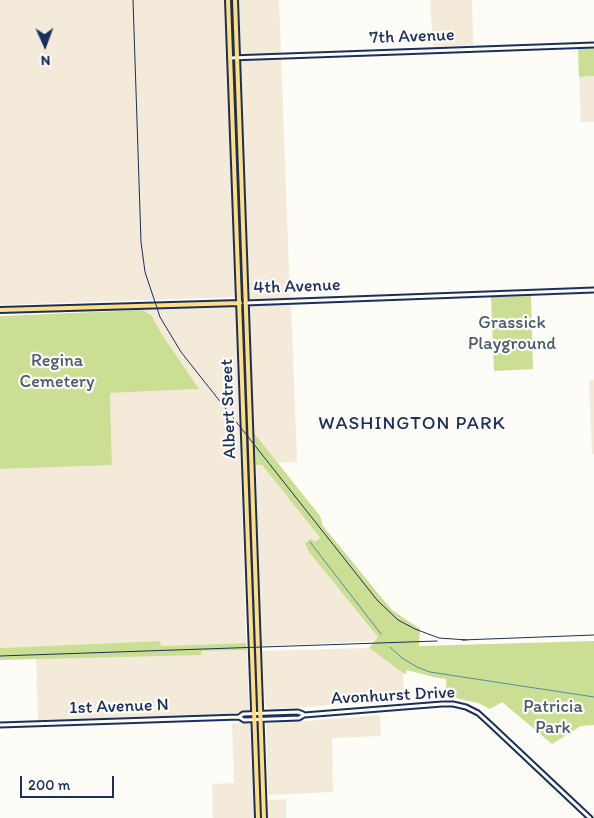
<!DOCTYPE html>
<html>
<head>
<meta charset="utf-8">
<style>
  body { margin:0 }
  #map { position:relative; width:594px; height:818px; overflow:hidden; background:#fdfcf7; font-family:Itim,sans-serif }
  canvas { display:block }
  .north { position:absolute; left:20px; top:20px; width:50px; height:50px; -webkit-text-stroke:4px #fdfcf7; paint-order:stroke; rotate:178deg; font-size:14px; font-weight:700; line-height:20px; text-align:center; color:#1b2f5e }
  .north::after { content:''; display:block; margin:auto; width:18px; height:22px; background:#1b2f5e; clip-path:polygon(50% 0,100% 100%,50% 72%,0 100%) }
  .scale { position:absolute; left:20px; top:776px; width:94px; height:22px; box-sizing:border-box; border:2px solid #1b2f5e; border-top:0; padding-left:6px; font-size:15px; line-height:18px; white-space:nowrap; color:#1b2f5e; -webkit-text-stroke:4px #fdfcf7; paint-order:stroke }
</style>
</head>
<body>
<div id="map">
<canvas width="594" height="818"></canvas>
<div class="north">N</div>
<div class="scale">200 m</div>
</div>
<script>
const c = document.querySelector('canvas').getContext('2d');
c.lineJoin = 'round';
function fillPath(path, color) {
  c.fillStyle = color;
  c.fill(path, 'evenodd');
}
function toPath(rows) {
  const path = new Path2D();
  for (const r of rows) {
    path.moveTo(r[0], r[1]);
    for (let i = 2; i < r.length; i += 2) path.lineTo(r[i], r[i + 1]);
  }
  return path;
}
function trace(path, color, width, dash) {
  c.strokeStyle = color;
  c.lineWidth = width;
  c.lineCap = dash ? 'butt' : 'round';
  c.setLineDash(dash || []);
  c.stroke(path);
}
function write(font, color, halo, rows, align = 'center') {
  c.font = font + ' Itim,sans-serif';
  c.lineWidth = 4.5;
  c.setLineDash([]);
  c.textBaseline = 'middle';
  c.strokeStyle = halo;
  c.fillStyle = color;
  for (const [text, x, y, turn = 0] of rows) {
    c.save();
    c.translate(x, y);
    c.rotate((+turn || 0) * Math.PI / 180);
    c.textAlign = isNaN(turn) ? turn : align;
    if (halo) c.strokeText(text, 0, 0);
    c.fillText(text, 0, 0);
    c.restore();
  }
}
const built = toPath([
  [0,0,225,0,237,297,0,305],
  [238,0,279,0,290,299,249,300],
  [430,0,472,0,473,45,433,47],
  [594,76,594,122,581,122,579,77],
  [291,303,297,462,278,463,254,433,249,305],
  [236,307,246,643,160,646,160,641,0,648,0,469,112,464,110,393,199,389,161,333,152,316,143,310],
  [589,380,594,380,594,454,592,454],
  [256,465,262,465,320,539,315,542,378,638,375,641,261,646],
  [369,648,403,673,404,699,306,707,270,709,265,706,262,651],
  [247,650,249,711,227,714,38,720,36,658,201,654,201,651],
  [380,715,381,736,332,738,333,792,268,795,266,723,305,721],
  [250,723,254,818,213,818,212,784,234,783,232,724],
  [286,799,286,818,268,818,267,800]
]);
const green = toPath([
  [594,48,594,76,579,77,578,49],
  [531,296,533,369,494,371,491,297],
  [143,310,152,316,161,333,199,389,110,393,112,465,0,469,0,316],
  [254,433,320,516,323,526,381,597,392,610,420,629,419,646,594,641,594,725,581,726,552,744,502,702,490,709,478,703,447,696,446,679,433,677,407,670,406,674,403,673,369,648,378,637,309,552,305,543,311,539,315,542,320,538,262,465,256,465],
  [160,641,161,646,246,643,247,650,201,651,201,655,0,660,0,648]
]);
const stream = toPath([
  [310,542,381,634],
  [390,647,402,658,417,667,430,672,594,697]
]);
const minor = toPath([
  [230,58,594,45],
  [245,303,594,290],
  [239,717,244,720,299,718,304,715,442,704,453,704,466,707,478,713,489,723,590,818],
  [0,725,239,717,243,714,298,712,303,714]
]);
const major = toPath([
  [228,0,258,818],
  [235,0,264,818],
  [0,310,240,303]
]);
const rail = toPath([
  [133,0,141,242,145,272,160,317,181,352,377,600,398,620,415,629,439,638,467,640],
  [462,640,594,635],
  [0,656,437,641]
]);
const streetNames = [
  ["7th Avenue",412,37,-2],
  ["4th Avenue",297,287,-2],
  ["Albert Street",229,409,-92],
  ["Avonhurst Drive",393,696,-3],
  ["1st Avenue N",119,707,-2]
];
const parkNames = [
  ["Grassick",512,323],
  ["Playground",512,344],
  ["Regina",57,361],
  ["Cemetery",57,382],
  ["Patricia",553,707],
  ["Park",553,728]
];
const neighbourhoodNames = [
  ["WASHINGTON PARK",412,424]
];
fillPath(built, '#f4ead9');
fillPath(green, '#cadf94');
trace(stream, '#538ba2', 1);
trace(minor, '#1b2f5e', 7);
trace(major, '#1b2f5e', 8);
trace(minor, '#fdfcf7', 3);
trace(major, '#ffdf80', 4);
trace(rail, '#1b2f5e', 1);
write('18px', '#1b2f5e', '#fdfcf7', streetNames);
write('18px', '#475b6c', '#fdfcf7', parkNames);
c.letterSpacing = '1px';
write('19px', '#1b2f5e', '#fdfcf7', neighbourhoodNames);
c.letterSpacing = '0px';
</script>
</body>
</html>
